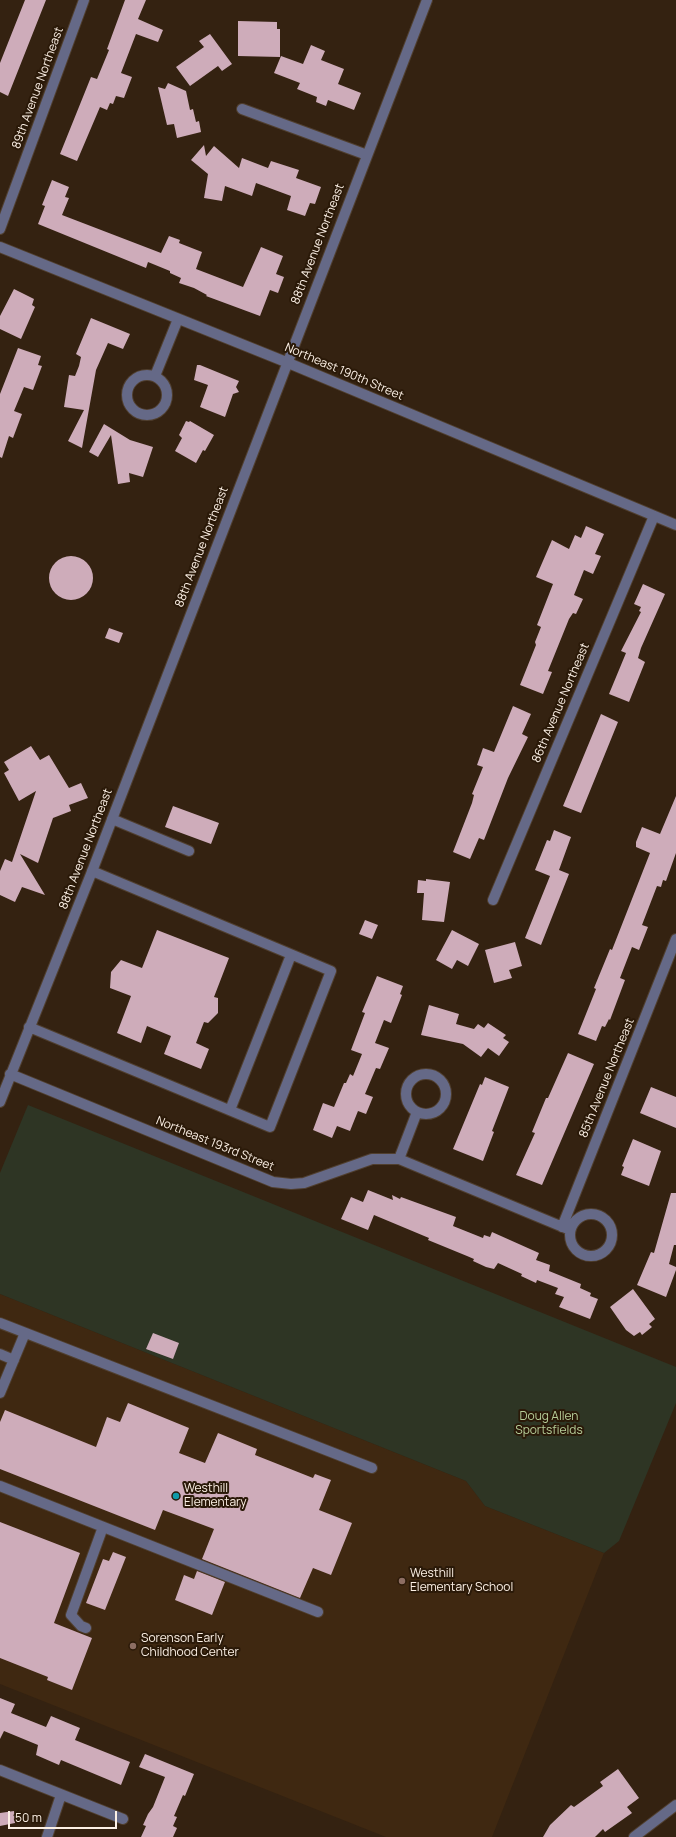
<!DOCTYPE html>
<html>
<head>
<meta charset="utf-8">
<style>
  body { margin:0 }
  #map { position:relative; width:676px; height:1837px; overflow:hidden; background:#342211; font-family:Manrope,sans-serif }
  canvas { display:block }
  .scale { position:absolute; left:8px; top:1811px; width:109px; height:18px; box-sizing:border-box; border:2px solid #fcf0e5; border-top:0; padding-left:5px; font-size:12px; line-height:14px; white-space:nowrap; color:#fcf0e5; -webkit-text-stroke:3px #2a1908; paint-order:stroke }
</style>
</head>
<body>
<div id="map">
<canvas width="676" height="1837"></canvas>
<div class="scale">50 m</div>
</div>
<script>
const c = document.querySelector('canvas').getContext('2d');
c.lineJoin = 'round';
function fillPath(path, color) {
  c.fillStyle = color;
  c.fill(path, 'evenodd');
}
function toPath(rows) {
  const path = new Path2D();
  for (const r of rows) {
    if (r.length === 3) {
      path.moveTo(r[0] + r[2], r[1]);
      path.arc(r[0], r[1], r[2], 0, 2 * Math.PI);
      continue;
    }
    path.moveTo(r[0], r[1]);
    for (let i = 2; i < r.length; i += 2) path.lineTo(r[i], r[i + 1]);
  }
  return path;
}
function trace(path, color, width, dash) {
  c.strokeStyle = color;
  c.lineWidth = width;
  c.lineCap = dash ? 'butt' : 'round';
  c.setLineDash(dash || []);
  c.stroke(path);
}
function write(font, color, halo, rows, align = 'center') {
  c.font = font + ' Manrope,sans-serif';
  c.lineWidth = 4;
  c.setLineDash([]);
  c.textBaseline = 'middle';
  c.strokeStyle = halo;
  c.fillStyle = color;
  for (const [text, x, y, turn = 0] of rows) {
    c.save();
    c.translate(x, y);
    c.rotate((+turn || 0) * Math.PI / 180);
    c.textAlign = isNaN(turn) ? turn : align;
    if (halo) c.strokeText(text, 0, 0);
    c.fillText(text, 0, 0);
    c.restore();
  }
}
const built = toPath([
  [0,1294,466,1481,485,1506,604,1553,492,1837,386,1837,0,1684]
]);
const green = toPath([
  [28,1105,676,1367,676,1403,619,1541,604,1553,485,1506,466,1481,0,1294,0,1173]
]);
const building = toPath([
  [25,0,46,0,8,96,0,92,0,63],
  [125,0,146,0,138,19,163,30,158,42,136,34,121,73,132,77,124,98,116,96,113,104,110,103,107,110,100,107,77,161,60,154,91,77,97,79,109,50,107,49],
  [238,21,277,22,277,29,280,29,280,57,238,56],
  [210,34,232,64,222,71,218,66,190,86,176,67,204,47,199,41],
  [311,45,325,51,321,60,344,69,338,84,361,93,354,110,328,100,326,106,316,102,317,97,297,89,300,83,274,73,281,56,303,64],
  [168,83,186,91,190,110,193,109,196,122,199,121,201,132,177,138,174,124,167,125,158,87,165,89],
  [204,145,206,156,214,146,239,168,242,158,268,168,271,161,299,170,296,178,321,187,315,204,310,203,305,216,287,210,291,196,256,183,252,196,225,186,222,201,204,198,208,174,191,160],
  [52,180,69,187,65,197,69,198,62,215,161,253,169,236,180,240,179,243,202,252,196,269,243,287,261,247,283,256,276,274,284,277,278,293,270,290,260,316,206,296,207,295,194,288,179,283,181,278,170,273,170,271,148,262,146,268,38,224,45,206,42,205],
  [14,289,34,299,32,305,35,307,21,339,0,329,0,316],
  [91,318,130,334,123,349,108,343,96,370,82,448,68,441,84,410,64,407,69,375,75,376,79,366,81,357,76,354],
  [18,348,41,356,38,365,42,366,33,390,24,387,14,411,22,414,13,438,9,436,2,458,0,457,0,394],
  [197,365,200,365,239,381,236,387,239,392,233,394,225,417,200,407,208,385,194,380],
  [186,421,189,422,190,421,214,435,205,451,203,450,196,463,175,451,182,438,179,435],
  [104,424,130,440,153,447,143,477,129,473,130,482,118,484,111,435,98,457,89,452],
  [586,526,604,534,595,554,601,556,593,574,584,570,574,595,583,599,576,614,573,613,569,619,548,671,552,672,543,694,520,685,536,645,535,642,541,627,537,625,553,584,536,577,552,540,569,549,575,535,581,538],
  [71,578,22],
  [643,584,665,594,641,648,638,658,645,662,629,702,609,694,626,653,621,651,641,612,639,611,641,607,634,604],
  [109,628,123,633,119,643,105,638],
  [513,706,531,714,522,734,528,737,508,778,484,840,479,838,470,859,453,852,472,803,474,795,472,794,483,767,477,765,483,748,494,752],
  [601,714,618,722,581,813,563,806],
  [31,746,40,760,49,755,69,788,81,783,88,798,69,805,71,811,53,818,38,863,20,854,45,895,22,887,15,902,0,895,0,871,5,859,12,862,36,791,19,801,4,773,9,770,4,762],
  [676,796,676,853,666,881,663,880,661,887,657,886,642,925,648,927,639,950,632,947,620,978,625,980,610,1020,609,1019,605,1027,602,1026,596,1041,578,1034,596,989,594,988,610,949,612,950,650,853,636,847,636,842,642,827,660,834],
  [173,806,219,823,211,844,165,827],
  [554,830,571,837,559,870,569,874,541,945,525,938,550,876,535,870,547,840,550,841],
  [426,879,450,882,444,922,422,920,424,893,417,893,418,880,426,881],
  [365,920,378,925,372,939,359,934],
  [157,930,229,958,214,997,218,998,218,1013,208,1023,204,1022,196,1043,209,1049,201,1069,164,1054,171,1036,147,1026,141,1043,117,1033,131,996,110,988,111,972,121,960,142,968],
  [452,930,479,944,468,966,457,960,452,969,436,960],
  [515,942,522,966,509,970,512,978,494,983,485,950],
  [377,976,403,986,400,994,402,995,391,1023,384,1020,375,1043,389,1048,380,1069,376,1068,365,1094,373,1097,366,1114,358,1111,350,1131,337,1126,332,1138,313,1130,323,1103,334,1107,344,1083,346,1083,350,1074,353,1076,362,1054,351,1050,365,1013,362,1012],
  [429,1005,459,1014,456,1024,474,1029,478,1024,484,1028,488,1023,506,1035,503,1038,509,1042,499,1056,488,1048,481,1057,463,1044,421,1035],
  [568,1053,594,1064,542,1185,516,1175,535,1133,532,1132,546,1098,548,1098],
  [485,1077,509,1087,492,1131,494,1132,483,1161,453,1149,480,1084,482,1085],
  [651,1087,676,1097,676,1128,640,1113],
  [633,1139,661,1151,649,1186,621,1175,624,1167,622,1166],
  [368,1190,393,1200,392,1195,400,1199,401,1197,456,1217,453,1226,483,1238,484,1235,490,1237,492,1232,539,1253,536,1260,550,1265,549,1271,581,1284,580,1288,591,1293,590,1296,598,1299,590,1319,559,1307,564,1297,555,1294,558,1288,537,1280,536,1283,521,1276,522,1274,498,1263,494,1269,486,1267,473,1261,474,1259,467,1256,428,1240,429,1238,374,1215,368,1230,341,1219,351,1197,363,1202],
  [671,1193,676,1193,676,1245,674,1245,669,1264,676,1267,676,1270,666,1297,637,1285,651,1252,654,1253],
  [633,1289,655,1319,649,1324,652,1327,642,1335,640,1332,634,1336,626,1330,610,1307],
  [153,1333,179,1343,173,1359,146,1349],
  [128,1403,189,1428,179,1453,205,1463,218,1433,257,1449,255,1455,313,1478,315,1474,331,1480,319,1510,352,1523,331,1575,313,1568,300,1598,202,1559,214,1529,163,1510,155,1530,0,1469,0,1422,5,1410,96,1447,107,1417,120,1422],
  [0,1522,80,1553,54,1623,92,1638,72,1690,47,1680,48,1677,0,1658],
  [113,1552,126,1557,105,1610,86,1603,103,1559,109,1561],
  [197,1571,225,1582,212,1615,175,1600,184,1575,194,1579],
  [0,1698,15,1704,11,1713,46,1727,51,1716,80,1728,75,1740,130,1762,121,1785,61,1760,59,1765,36,1755,38,1745,4,1731,0,1739],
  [145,1754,194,1774,185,1796,183,1795,174,1816,177,1817,173,1826,177,1828,173,1837,141,1837,146,1826,143,1825,148,1814,153,1807,165,1777,139,1767],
  [618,1769,639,1798,627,1807,632,1813,605,1832,603,1829,595,1837,543,1837,550,1825,571,1805,574,1807,603,1786,600,1782],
  [14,1811,15,1823,0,1826,0,1813]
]);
const minor = toPath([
  [242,109,367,155],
  [0,229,84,0],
  [0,247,286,362,676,525],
  [147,395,20],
  [155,376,178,319],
  [112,819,189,851],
  [493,900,654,516],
  [29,1027,270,1127,331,971,92,871],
  [10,1074,273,1182,291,1184,304,1183,372,1159,399,1159,570,1230],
  [426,1094,20],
  [0,1102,91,874,427,0],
  [230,1110,291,955],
  [399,1159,417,1112],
  [591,1235,21],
  [562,1227,676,939],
  [0,1323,372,1468],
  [0,1354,14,1360],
  [0,1393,25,1333],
  [0,1486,318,1612],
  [86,1628,81,1626,71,1615,103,1527],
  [0,1770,123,1819],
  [47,1837,61,1795],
  [634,1837,676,1805]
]);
const markers = [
  [176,1496,4,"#0f9aa8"],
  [402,1581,4,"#8d6e63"],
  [133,1646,4,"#8d6e63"]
];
const streetNames = [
  ["89th Avenue Northeast",38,88,-70],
  ["88th Avenue Northeast",318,244,-69],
  ["Northeast 190th Street",344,372,23],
  ["88th Avenue Northeast",202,547,-69],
  ["86th Avenue Northeast",561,703,-67],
  ["88th Avenue Northeast",86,849,-69],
  ["85th Avenue Northeast",607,1078,-68],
  ["Northeast 193rd Street",215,1144,22]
];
const parkNames = [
  ["Doug Allen",549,1417],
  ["Sportsfields",549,1431]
];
const poiNames = [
  ["Westhill",184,1489],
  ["Elementary",184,1503],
  ["Westhill",410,1574],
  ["Elementary School",410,1588],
  ["Sorenson Early",141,1639],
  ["Childhood Center",141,1653]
];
fillPath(built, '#3f2811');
fillPath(green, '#2e3524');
fillPath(building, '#ceacba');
trace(minor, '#503f2f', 12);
trace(minor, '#656987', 10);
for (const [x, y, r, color] of markers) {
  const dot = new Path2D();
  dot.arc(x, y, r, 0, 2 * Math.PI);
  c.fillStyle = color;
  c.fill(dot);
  trace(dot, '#2a1908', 1.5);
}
write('12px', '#fcf0e5', '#2a1908', streetNames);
write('12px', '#b6cd99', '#2a1908', parkNames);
write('12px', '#fcf0e5', '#2a1908', poiNames, 'left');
</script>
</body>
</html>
